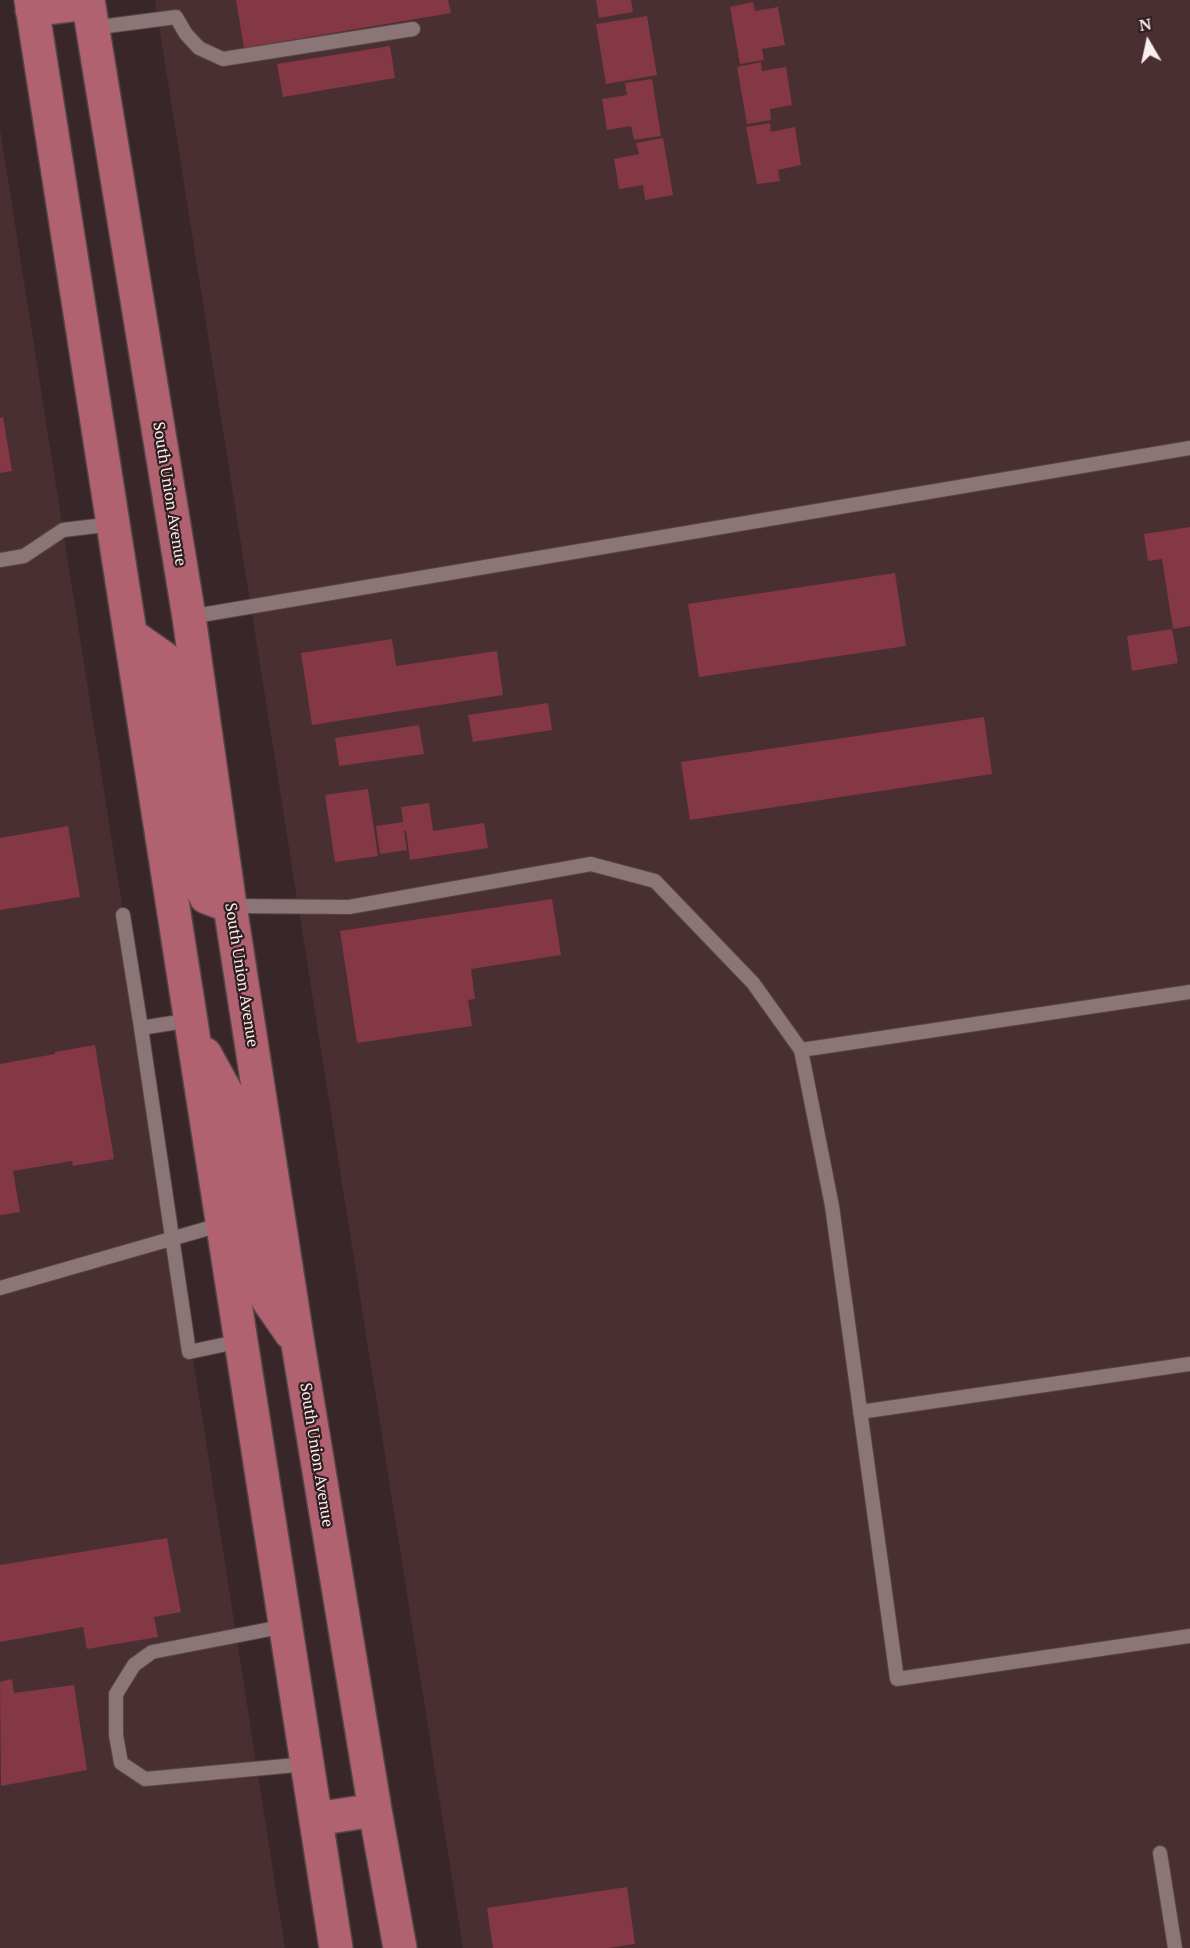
<!DOCTYPE html>
<html>
<head>
<meta charset="utf-8">
<style>
  body { margin:0 }
  #map { position:relative; width:1190px; height:1948px; overflow:hidden; background:#392628; font-family:"PT Serif",serif }
  canvas { display:block }
  .north { position:absolute; left:1118px; top:12px; width:60px; height:60px; -webkit-text-stroke:4px #2f1d1f; paint-order:stroke; rotate:351deg; font-size:16px; font-weight:700; line-height:24px; text-align:center; color:#fbeeef }
  .north::after { content:''; display:block; margin:auto; width:21px; height:27px; background:#fbeeef; clip-path:polygon(50% 0,100% 100%,50% 72%,0 100%) }
</style>
</head>
<body>
<div id="map">
<canvas width="1190" height="1948"></canvas>
<div class="north">N</div>
</div>
<script>
const c = document.querySelector('canvas').getContext('2d');
c.lineJoin = 'round';
function fillPath(path, color) {
  c.fillStyle = color;
  c.fill(path, 'evenodd');
}
function toPath(rows) {
  const path = new Path2D();
  for (const r of rows) {
    path.moveTo(r[0], r[1]);
    for (let i = 2; i < r.length; i += 2) path.lineTo(r[i], r[i + 1]);
  }
  return path;
}
function trace(path, color, width, dash) {
  c.strokeStyle = color;
  c.lineWidth = width;
  c.lineCap = dash ? 'butt' : 'round';
  c.setLineDash(dash || []);
  c.stroke(path);
}
function write(font, color, halo, rows, align = 'center') {
  c.font = font + ' "PT Serif",serif';
  c.lineWidth = 4.5;
  c.setLineDash([]);
  c.textBaseline = 'middle';
  c.strokeStyle = halo;
  c.fillStyle = color;
  for (const [text, x, y, turn = 0] of rows) {
    c.save();
    c.translate(x, y);
    c.rotate((+turn || 0) * Math.PI / 180);
    c.textAlign = isNaN(turn) ? turn : align;
    if (halo) c.strokeText(text, 0, 0);
    c.fillText(text, 0, 0);
    c.restore();
  }
}
const built = toPath([
  [155,0,1190,0,1190,1948,463,1948],
  [0,129,170,1211,285,1948,0,1948]
]);
const building = toPath([
  [236,0,448,0,451,13,244,48],
  [596,0,631,0,633,12,599,18],
  [753,2,755,11,778,7,785,45,762,49,764,60,740,64,730,7],
  [647,16,657,75,606,84,596,24],
  [390,46,395,78,283,97,277,64],
  [761,62,762,71,786,67,792,105,770,109,771,120,747,124,737,67],
  [652,79,661,136,634,140,631,126,607,130,602,99,627,95,625,83],
  [770,123,771,132,795,127,801,165,778,170,780,181,757,184,746,127],
  [663,138,673,195,645,200,643,185,619,189,614,159,639,154,636,143],
  [3,417,12,471,0,473,0,418],
  [1190,527,1190,626,1173,629,1162,559,1148,561,1144,534],
  [895,573,906,646,699,677,688,604],
  [1172,629,1178,663,1132,671,1127,636],
  [392,639,396,666,497,651,503,695,312,725,301,653],
  [548,703,552,730,473,742,468,715],
  [984,717,992,774,690,820,681,762],
  [419,725,424,754,339,766,335,738],
  [368,789,378,856,335,862,325,795],
  [429,803,433,831,484,823,488,848,410,860,406,831,404,831,407,850,380,854,376,826,403,822,401,807],
  [68,826,80,897,0,910,0,838],
  [552,899,561,955,471,969,475,999,468,1000,472,1026,357,1043,340,931],
  [95,1045,114,1159,73,1166,72,1161,13,1171,20,1212,0,1215,0,1064,55,1054,55,1052],
  [167,1538,181,1612,154,1617,158,1637,87,1649,83,1627,0,1642,0,1565],
  [12,1679,14,1693,74,1685,87,1770,1,1786,0,1682],
  [627,1887,635,1944,608,1948,493,1948,487,1908]
]);
const service = toPath([
  [92,28,176,17,186,34,199,48,223,59,413,29],
  [0,560,24,556,63,530,113,524],
  [189,617,1190,448],
  [230,906,349,907,591,864,655,881,753,983,801,1050,832,1206,897,1679,1190,1636],
  [123,915,141,1028,191,1020],
  [141,1028,189,1352,241,1341],
  [801,1050,1190,992],
  [0,1288,223,1224],
  [860,1412,1190,1364],
  [286,1626,152,1652,134,1665,116,1694,116,1735,121,1763,145,1779,307,1764],
  [1160,1853,1175,1948]
]);
const primary = toPath([
  [31,0,336,1948],
  [88,0,189,617,230,906,298,1344,375,1810,400,1948],
  [32,10,88,3],
  [131,635,164,658,198,880,206,897,230,906],
  [205,1054,233,1105,268,1300,291,1333],
  [316,1819,375,1810]
]);
const streetNames = [
  ["South Union Avenue",169,494,81],
  ["South Union Avenue",241,975,81],
  ["South Union Avenue",316,1455,81]
];
fillPath(built, '#492f32');
fillPath(building, '#843745');
trace(service, '#554546', 16);
trace(primary, '#554546', 36);
trace(service, '#8c7577', 14);
trace(primary, '#b16270', 33);
write('16px', '#fbeeef', '#2f1d1f', streetNames);
</script>
</body>
</html>
